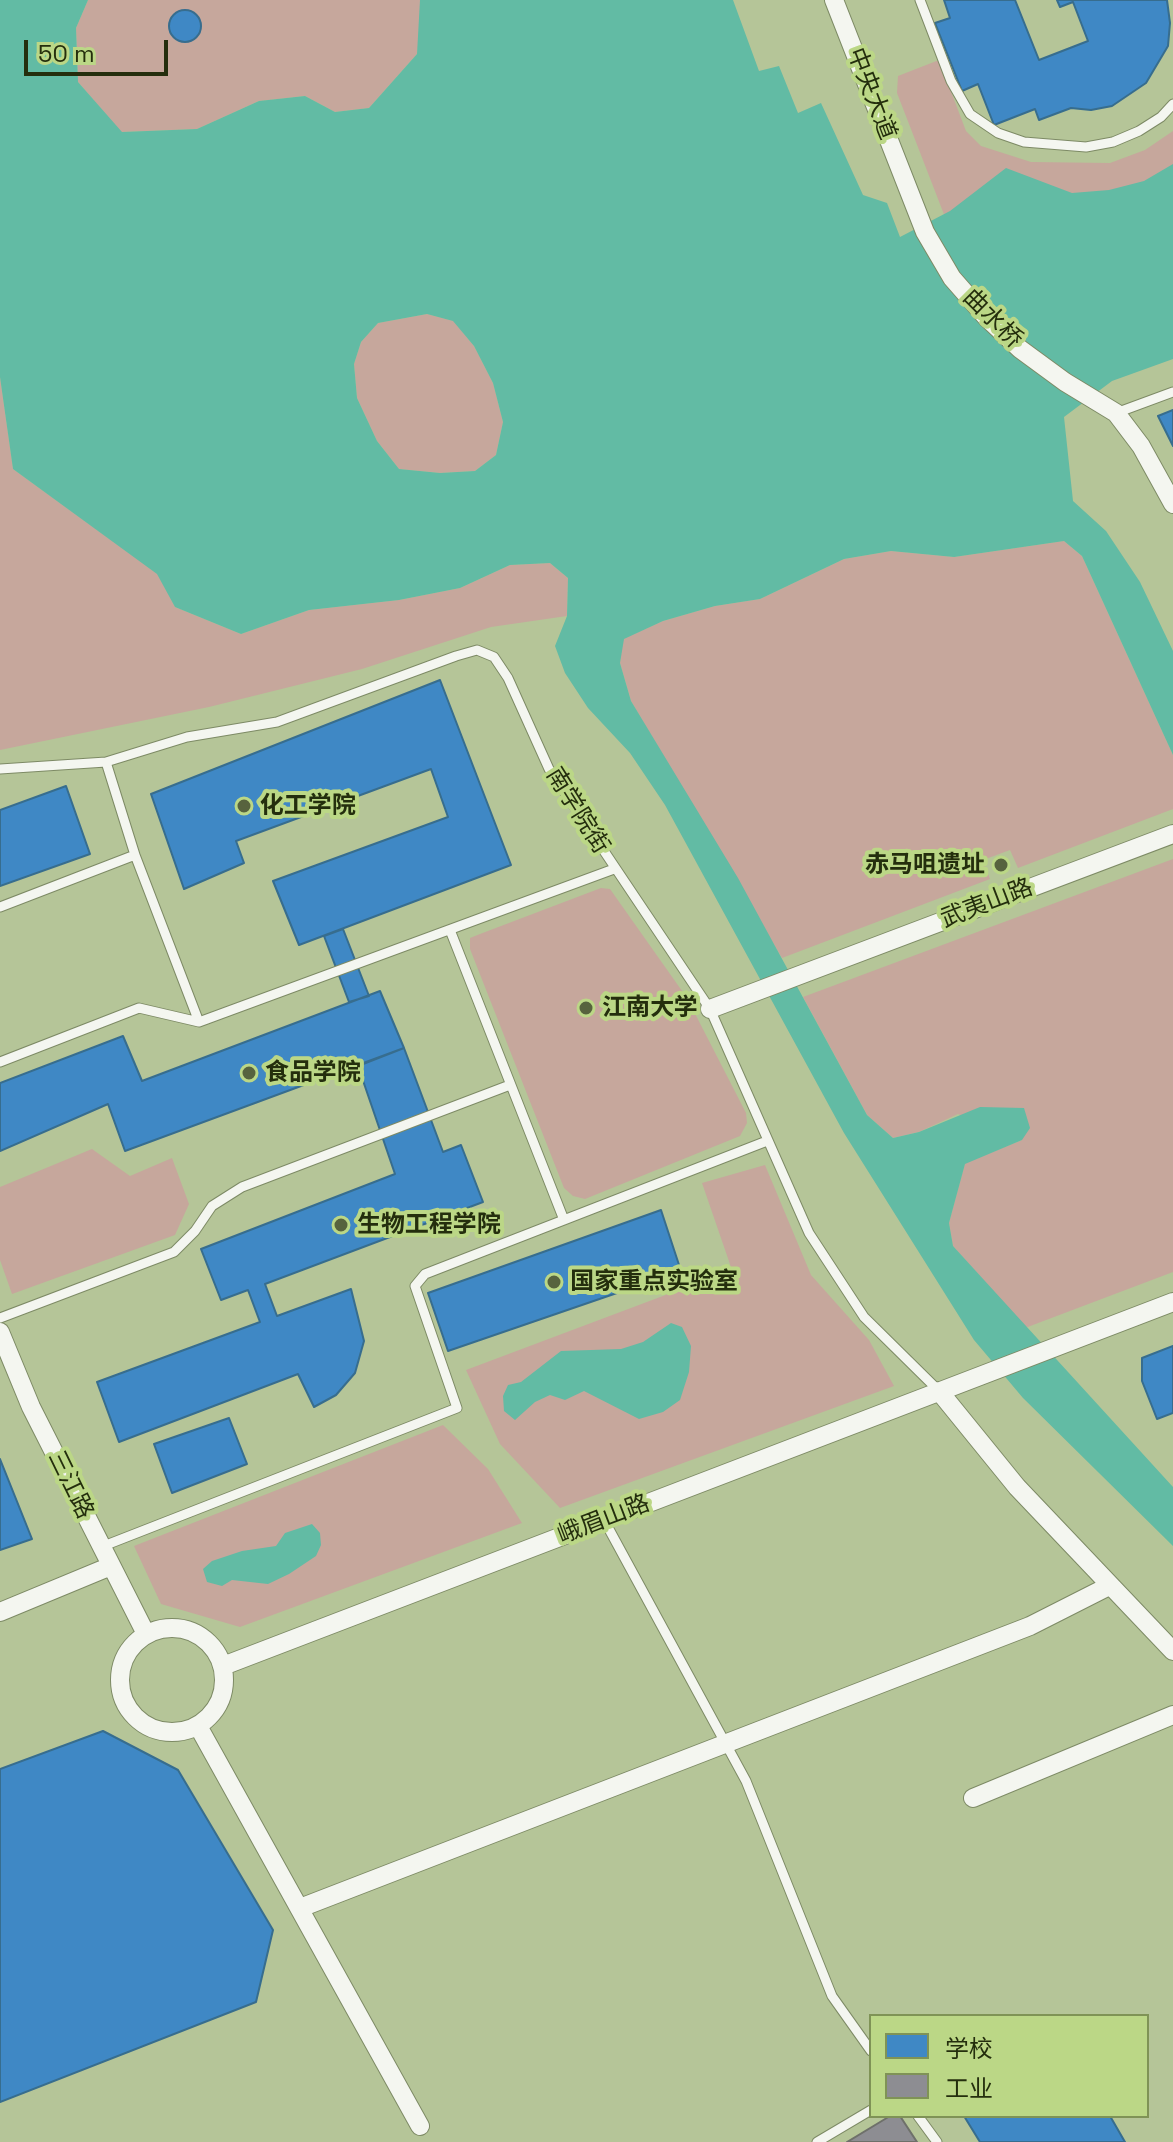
<!DOCTYPE html>
<html>
<head>
<meta charset="utf-8">
<style>
  body { margin:0 }
  #map { position:relative; width:1173px; height:2142px; overflow:hidden; background:#b5c598; font-family:"Space Grotesk","Noto Sans SC",sans-serif }
  canvas { display:block }
  .legend { position:absolute; left:869px; top:2014px; width:280px; height:104px; box-sizing:border-box; background:#bbd786; border:2px solid #7f9356; margin:0; padding:10px 14px; list-style:none; font-size:24px; color:#242e0d }
  .legend li { display:flex; align-items:center; gap:16px; height:40px }
  .legend b { width:40px; border:2px solid #7f9356 }
  .scale { position:absolute; left:24px; top:40px; width:144px; height:36px; box-sizing:border-box; border:4px solid #242e0d; border-top:0; padding-left:10px; font-size:24px; line-height:28px; white-space:nowrap; color:#242e0d; -webkit-text-stroke:6px #bbd786; paint-order:stroke }
</style>
</head>
<body>
<div id="map">
<canvas width="1173" height="2142"></canvas>
<ul class="legend">
<li><b style="height:22px;background:#3f88c5"></b>学校</li>
<li><b style="height:22px;background:#8d8d92"></b>工业</li>
</ul>
<div class="scale">50 m</div>
</div>
<script>
const c = document.querySelector('canvas').getContext('2d');
c.lineJoin = 'round';
function fillPath(path, color) {
  c.fillStyle = color;
  c.fill(path, 'evenodd');
}
function toPath(rows) {
  const path = new Path2D();
  for (const r of rows) {
    if (r.length === 3) {
      path.moveTo(r[0] + r[2], r[1]);
      path.arc(r[0], r[1], r[2], 0, 2 * Math.PI);
      continue;
    }
    path.moveTo(r[0], r[1]);
    for (let i = 2; i < r.length; i += 2) path.lineTo(r[i], r[i + 1]);
  }
  return path;
}
function trace(path, color, width, dash) {
  c.strokeStyle = color;
  c.lineWidth = width;
  c.lineCap = dash ? 'butt' : 'round';
  c.setLineDash(dash || []);
  c.stroke(path);
}
function write(font, color, halo, rows, align = 'center') {
  c.font = font + ' "Space Grotesk","Noto Sans SC",sans-serif';
  c.lineWidth = 8;
  c.setLineDash([]);
  c.textBaseline = 'middle';
  c.strokeStyle = halo;
  c.fillStyle = color;
  for (const [text, x, y, turn = 0] of rows) {
    c.save();
    c.translate(x, y);
    c.rotate((+turn || 0) * Math.PI / 180);
    c.textAlign = isNaN(turn) ? turn : align;
    if (halo) c.strokeText(text, 0, 0);
    c.fillText(text, 0, 0);
    c.restore();
  }
}
const green = toPath([
  [88,0,420,0,422,9,417,54,369,108,335,112,305,96,259,101,197,129,121,132,78,82,76,28],
  [939,60,966,131,981,146,1031,162,1110,163,1145,150,1173,131,1173,168,1124,192,945,217,897,93,898,76],
  [427,314,454,321,474,346,493,383,503,422,496,455,475,471,440,473,399,469,377,441,357,398,354,364,361,342,378,323],
  [0,377,13,469,158,574,175,607,241,634,309,610,399,600,460,588,510,565,550,563,568,578,567,616,491,627,362,669,209,707,0,750],
  [1064,541,1082,556,1173,755,1173,809,1018,868,1010,850,983,860,990,879,782,958,631,701,620,663,623,639,663,621,715,606,760,599,844,559,891,551,954,557],
  [1173,859,1173,1272,1025,1328,953,1246,949,1223,965,1163,1022,1140,958,1114,919,1132,893,1138,867,1115,803,997],
  [601,888,610,889,687,998,746,1113,747,1123,740,1136,585,1199,573,1196,564,1188,470,949,470,938,480,934],
  [92,1149,130,1176,172,1158,189,1204,175,1235,12,1294,0,1260,0,1187],
  [765,1165,811,1275,869,1340,894,1386,560,1508,500,1444,466,1370,732,1270,702,1183],
  [443,1425,488,1469,522,1523,240,1627,161,1604,134,1546]
]);
const water = toPath([
  [0,0,88,0,76,28,78,82,122,132,197,129,259,101,305,96,335,112,369,108,417,54,420,0,733,0,759,71,779,66,798,113,821,103,863,195,887,203,900,237,950,211,1006,168,1072,193,1109,190,1144,181,1173,164,1173,359,1112,381,1064,417,1073,501,1106,531,1140,582,1173,651,1173,755,1082,556,1064,541,954,557,891,551,844,559,760,599,715,606,663,621,624,639,620,663,631,701,738,878,867,1115,893,1138,919,1132,980,1107,1024,1108,1030,1128,1022,1140,965,1164,949,1223,953,1246,1173,1487,1173,1546,1023,1398,974,1340,844,1133,665,805,630,753,588,708,565,673,555,646,567,616,568,578,550,563,510,565,460,588,399,600,309,610,241,634,175,607,157,574,13,469,0,377],
  [427,314,453,321,474,346,493,383,503,422,496,455,475,471,440,473,399,469,377,441,357,398,354,364,361,342,378,323],
  [671,1323,682,1327,691,1346,689,1372,680,1400,663,1412,639,1419,584,1391,565,1400,550,1395,535,1402,515,1420,504,1411,503,1396,508,1385,521,1382,561,1351,621,1349,643,1342],
  [312,1524,320,1533,321,1545,316,1556,289,1574,268,1584,232,1580,222,1586,207,1582,203,1569,212,1561,242,1551,276,1546,285,1533]
]);
const schools = toPath([
  [944,0,1015,0,1039,60,1088,41,1073,2,1060,7,1057,0,1167,0,1170,23,1168,46,1146,83,1112,106,1091,110,1071,108,1039,120,1035,109,994,125,978,84,962,91,935,23,950,18,944,0],
  [185,26,16],
  [1173,410,1173,446,1158,416,1173,410],
  [440,680,511,865,299,945,273,881,448,817,431,769,236,841,244,863,184,889,151,794,440,680],
  [66,786,90,854,0,886,0,810,66,786],
  [343,929,369,996,349,1002,324,936,343,929],
  [380,991,404,1048,125,1151,108,1104,0,1151,0,1083,123,1036,142,1081,380,991],
  [404,1048,443,1152,461,1145,483,1202,265,1284,277,1316,351,1289,364,1341,355,1373,336,1395,314,1407,298,1374,119,1442,97,1382,260,1322,248,1290,221,1300,201,1249,395,1174,358,1066,404,1048],
  [661,1210,681,1271,448,1351,428,1293,661,1210],
  [1173,1346,1173,1413,1157,1419,1142,1381,1142,1358,1173,1346],
  [229,1418,247,1464,172,1493,154,1444,229,1418],
  [0,1459,32,1539,0,1550,0,1459],
  [103,1731,178,1770,273,1930,256,2002,0,2102,0,1769,103,1731],
  [964,2116,1110,2116,1125,2142,980,2142,964,2116]
]);
const industry = toPath([
  [890,2116,900,2116,917,2142,847,2142,890,2116]
]);
const service = toPath([
  [920,0,951,81,970,114,998,133,1024,142,1086,147,1113,142,1139,131,1161,117,1173,104],
  [1116,413,1173,392],
  [106,762,135,855,199,1022],
  [0,769,106,762,187,737,277,722,456,656,477,650,494,657,508,678,549,769,710,1009,809,1233,864,1317,939,1391],
  [0,907,135,855],
  [450,930,564,1220],
  [0,1062,139,1008,199,1022,614,869],
  [0,1318,174,1252,195,1231,212,1206,242,1187,510,1085],
  [604,1520,746,1781,832,1996,871,2051],
  [101,1547,457,1408,415,1286,425,1274,767,1141],
  [918,2116,937,2142],
  [817,2142,871,2110]
]);
const minor = toPath([
  [834,0,925,232,952,278,987,318,1020,349,1065,382,1116,413,1141,446,1173,504],
  [710,1009,1173,834],
  [0,1332,31,1407,146,1634],
  [939,1391,1017,1487,1173,1651],
  [0,1612,111,1566],
  [172,1680,52],
  [223,1666,1173,1302],
  [198,1726,420,2126],
  [973,1798,1173,1715],
  [300,1908,1030,1626,1109,1586]
]);
const markers = [
  [244,806,8,"#57633e"],
  [1001,865,8,"#57633e"],
  [586,1008,8,"#57633e"],
  [249,1073,8,"#57633e"],
  [341,1225,8,"#57633e"],
  [554,1282,8,"#57633e"]
];
const streetNames = [
  ["中央大道",871,94,69],
  ["曲水桥",992,319,45],
  ["南学院街",577,811,58],
  ["武夷山路",987,904,-21],
  ["三江路",70,1485,64],
  ["峨眉山路",604,1520,-21]
];
const poiNames = [
  ["化工学院",260,806],
  ["赤马咀遗址",985,865,"right"],
  ["江南大学",602,1008],
  ["食品学院",265,1073],
  ["生物工程学院",357,1225],
  ["国家重点实验室",570,1282]
];
fillPath(green, '#c6a79c');
fillPath(water, '#62bba4');
fillPath(schools, '#3f88c5');
trace(schools, '#376d8e', 2);
fillPath(industry, '#8d8d92');
trace(industry, '#6e706a', 2);
trace(service, '#7d8a65', 11);
trace(minor, '#7d8a65', 20);
trace(service, '#f4f6f0', 9);
trace(minor, '#f4f6f0', 18);
for (const [x, y, r, color] of markers) {
  const dot = new Path2D();
  dot.arc(x, y, r, 0, 2 * Math.PI);
  c.fillStyle = color;
  c.fill(dot);
  trace(dot, '#bbd786', 3);
}
write('24px', '#242e0d', '#bbd786', streetNames);
write('bold 24px', '#242e0d', '#bbd786', poiNames, 'left');
</script>
</body>
</html>
